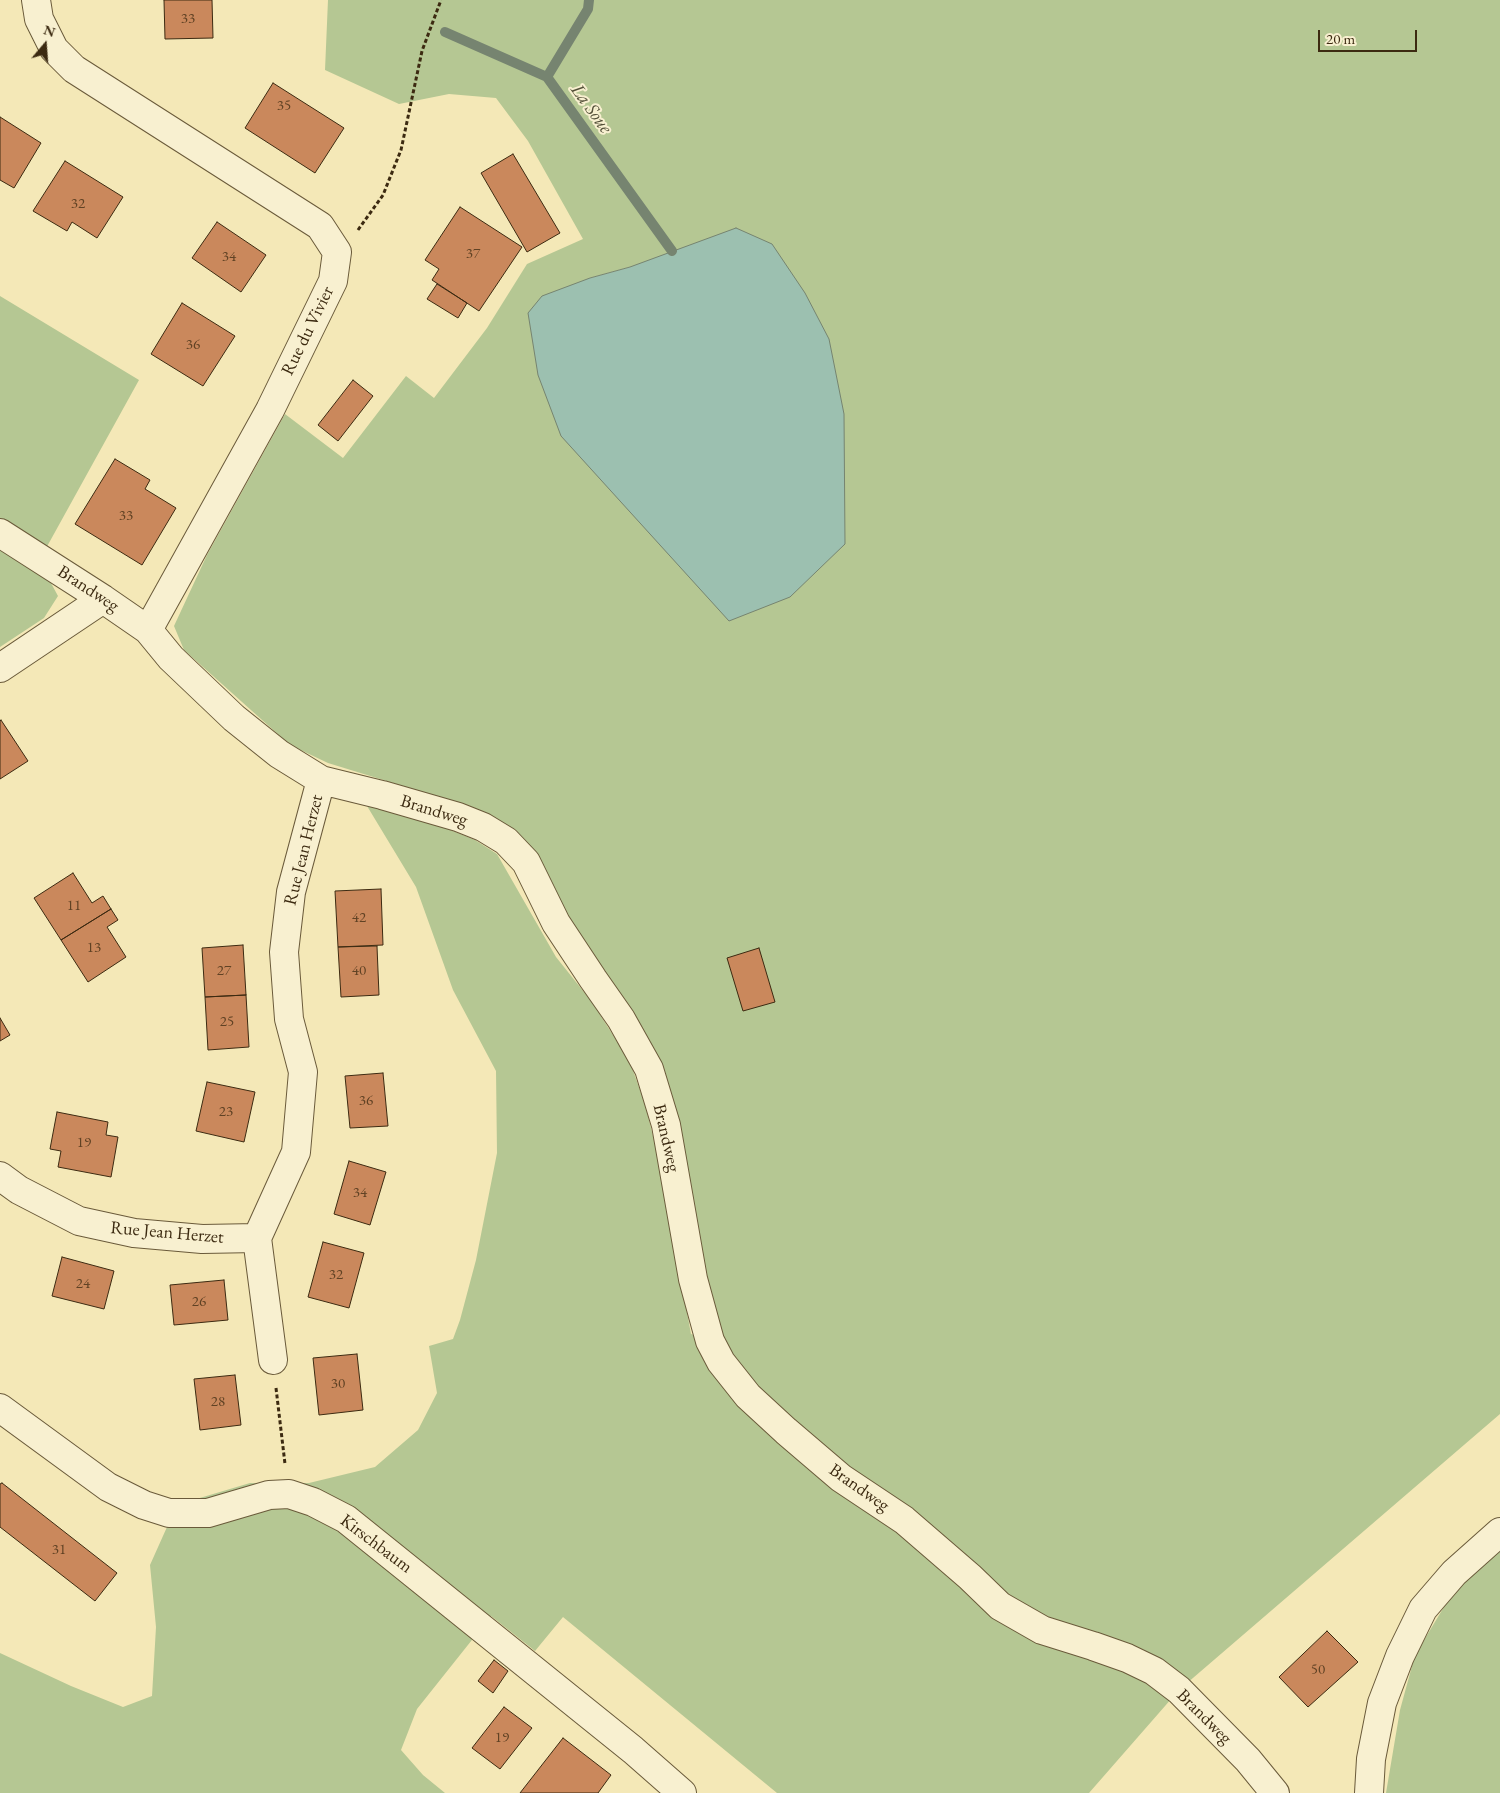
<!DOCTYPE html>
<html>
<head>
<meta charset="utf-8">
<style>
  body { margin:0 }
  #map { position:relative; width:1500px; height:1793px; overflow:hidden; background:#f4e8b7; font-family:"EB Garamond",serif }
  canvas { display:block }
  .north { position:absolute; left:20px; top:20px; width:50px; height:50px; -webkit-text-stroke:4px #f8f0d0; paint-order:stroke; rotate:18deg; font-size:14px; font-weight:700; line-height:20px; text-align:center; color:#3c2a11 }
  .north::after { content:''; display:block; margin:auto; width:18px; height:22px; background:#3c2a11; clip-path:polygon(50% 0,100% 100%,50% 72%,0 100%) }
  .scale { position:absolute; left:1318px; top:30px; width:99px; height:22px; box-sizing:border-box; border:2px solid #3c2a11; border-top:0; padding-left:6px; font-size:15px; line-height:18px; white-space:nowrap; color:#3c2a11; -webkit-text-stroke:4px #f8f0d0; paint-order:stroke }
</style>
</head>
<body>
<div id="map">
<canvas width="1500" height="1793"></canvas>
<div class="north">N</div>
<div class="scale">20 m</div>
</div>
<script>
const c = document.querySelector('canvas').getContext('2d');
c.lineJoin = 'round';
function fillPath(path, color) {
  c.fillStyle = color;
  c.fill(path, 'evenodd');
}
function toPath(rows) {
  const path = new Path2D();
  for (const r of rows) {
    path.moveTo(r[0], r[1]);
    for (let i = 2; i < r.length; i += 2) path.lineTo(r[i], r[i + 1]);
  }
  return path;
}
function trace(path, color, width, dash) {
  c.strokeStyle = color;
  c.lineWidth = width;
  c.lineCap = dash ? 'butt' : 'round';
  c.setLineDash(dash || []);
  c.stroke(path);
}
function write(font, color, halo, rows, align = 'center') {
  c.font = font + ' "EB Garamond",serif';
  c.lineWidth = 4;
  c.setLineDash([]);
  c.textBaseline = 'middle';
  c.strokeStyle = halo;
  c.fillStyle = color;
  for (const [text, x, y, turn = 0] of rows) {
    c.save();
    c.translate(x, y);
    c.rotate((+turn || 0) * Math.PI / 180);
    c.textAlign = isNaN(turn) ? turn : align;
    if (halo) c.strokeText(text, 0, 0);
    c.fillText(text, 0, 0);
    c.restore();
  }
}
const green = toPath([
  [328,0,1500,0,1500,1414,1179,1690,1089,1793,777,1793,563,1617,535,1651,491,1616,417,1709,401,1750,423,1775,445,1793,0,1793,0,1653,71,1686,123,1707,152,1696,156,1627,150,1565,167,1527,183,1503,250,1483,309,1483,375,1467,418,1430,437,1393,429,1346,453,1339,460,1320,476,1260,497,1153,496,1071,453,990,416,887,364,801,431,822,475,840,497,854,556,957,592,1002,630,1062,645,1104,657,1152,691,1334,709,1340,666,1125,570,923,547,878,525,840,471,807,328,763,290,745,184,650,174,626,207,555,285,414,343,458,406,376,434,398,487,328,527,264,583,239,528,141,496,98,449,94,399,104,325,70],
  [630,267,561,436,590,278],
  [0,296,139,380,39,561,58,596,44,618,0,647],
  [1500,1547,1500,1793,1386,1793,1400,1710,1415,1655,1453,1592]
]);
const water = toPath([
  [736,228,772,244,805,293,829,339,844,414,845,544,790,597,729,621,561,436,538,375,528,313,542,296,590,278,630,267,736,228]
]);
const stream = toPath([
  [445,32,547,77,672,251],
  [547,77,588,9,589,0]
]);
const building = toPath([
  [164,0,212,0,213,38,165,39,164,0],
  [273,83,344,128,315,173,245,128,273,83],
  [0,117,41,143,14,188,0,180,0,117],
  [513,154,560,233,527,252,481,173,513,154],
  [65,161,123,197,97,238,72,222,67,231,33,211,65,161],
  [460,207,522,247,479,311,432,280,439,269,425,260,460,207],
  [217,222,266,255,241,292,192,258,217,222],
  [437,284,467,303,458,318,427,299,437,284],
  [182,303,235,336,203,386,151,354,182,303],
  [353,380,373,396,338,441,318,425,353,380],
  [115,459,150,480,145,489,176,508,142,565,75,524,115,459],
  [1,720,28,761,0,779,0,721,1,720],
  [73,873,92,903,103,896,111,909,61,940,34,898,73,873],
  [381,889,383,945,338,947,335,891,381,889],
  [111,909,118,920,107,927,126,957,88,982,61,940,111,909],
  [243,945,246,995,205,997,202,948,243,945],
  [377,946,379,995,341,997,338,947,377,946],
  [759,948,775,1002,743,1011,727,958,759,948],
  [246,995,249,1047,208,1050,205,997,246,995],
  [0,1018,10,1035,0,1041,0,1018],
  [383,1073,388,1126,350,1128,345,1076,383,1073],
  [207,1082,255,1092,244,1142,196,1131,207,1082],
  [57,1112,108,1122,106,1135,118,1137,111,1177,58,1167,61,1151,50,1149,57,1112],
  [349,1161,386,1172,370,1225,334,1214,349,1161],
  [323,1242,364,1253,349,1308,308,1297,323,1242],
  [62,1257,114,1271,104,1309,52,1296,62,1257],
  [224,1280,228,1320,174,1325,170,1285,224,1280],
  [357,1354,363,1410,319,1415,313,1358,357,1354],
  [235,1375,241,1425,200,1430,194,1379,235,1375],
  [2,1483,117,1573,95,1601,0,1527,0,1484,2,1483],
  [1327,1631,1358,1662,1308,1707,1279,1677,1327,1631],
  [494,1660,508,1671,493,1693,478,1681,494,1660],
  [504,1707,532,1728,500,1769,472,1748,504,1707],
  [563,1738,611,1775,598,1793,520,1793,563,1738]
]);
const path = toPath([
  [358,230,383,195,401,150,422,51,441,0],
  [276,1388,285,1464]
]);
const minor = toPath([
  [36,0,39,19,54,49,74,69,320,226,337,252,333,281,270,410,148,630],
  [0,533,103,599,148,630,171,658,234,718,279,754,321,780,382,795,458,817,483,827,506,841,526,862,556,923,593,979,621,1019,649,1069,666,1125,693,1279,710,1341,721,1362,748,1396,786,1431,841,1478,904,1520,970,1577,1000,1606,1042,1630,1093,1646,1127,1658,1154,1671,1179,1690,1248,1760,1275,1793],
  [0,668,103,599],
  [0,1176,19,1190,79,1221,134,1233,202,1239,257,1238],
  [273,1360,257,1238,296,1152,303,1072,289,1019,284,952,291,892,321,780],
  [0,1408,108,1487,144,1505,169,1513,208,1513,269,1495,289,1494,313,1502,346,1519,633,1750,682,1793],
  [1369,1793,1371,1759,1382,1703,1400,1656,1423,1609,1454,1573,1500,1532]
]);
const numberNames = [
  ["33",188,19],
  ["35",284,106],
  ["32",78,204],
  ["37",473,254],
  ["34",229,257],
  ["36",193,345],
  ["33",126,516],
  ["11",74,906],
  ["42",359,918],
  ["13",94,948],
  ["27",224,971],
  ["40",359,971],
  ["25",227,1022],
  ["36",366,1101],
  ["23",226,1112],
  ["19",84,1143],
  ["34",360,1193],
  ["32",336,1275],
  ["24",83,1284],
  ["26",199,1302],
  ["30",338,1384],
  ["28",218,1402],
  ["31",59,1550],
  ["50",1318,1670],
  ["19",502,1738]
];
const streetNames = [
  ["Rue du Vivier",308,331,-64],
  ["Brandweg",88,589,33],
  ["Brandweg",434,811,17],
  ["Rue Jean Herzet",304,850,-76],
  ["Brandweg",666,1138,77],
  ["Rue Jean Herzet",167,1233,5],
  ["Brandweg",859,1488,35],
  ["Kirschbaum",376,1544,37],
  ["Brandweg",1204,1717,45]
];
const waterNames = [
  ["La Soue",591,109,54]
];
fillPath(green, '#b5c793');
fillPath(water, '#9cc0b0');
trace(water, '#768470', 1);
trace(stream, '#768470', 10);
fillPath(building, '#ca885c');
trace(building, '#3c2a11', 1);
trace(minor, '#6a5a3a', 30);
trace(path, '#3c2a11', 3, [4, 2.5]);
trace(minor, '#f8f0d0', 28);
write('15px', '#604224', null, numberNames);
write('18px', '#3c2a11', '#f8f0d0', streetNames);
write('italic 19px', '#545039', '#f8f0d0', waterNames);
</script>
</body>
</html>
